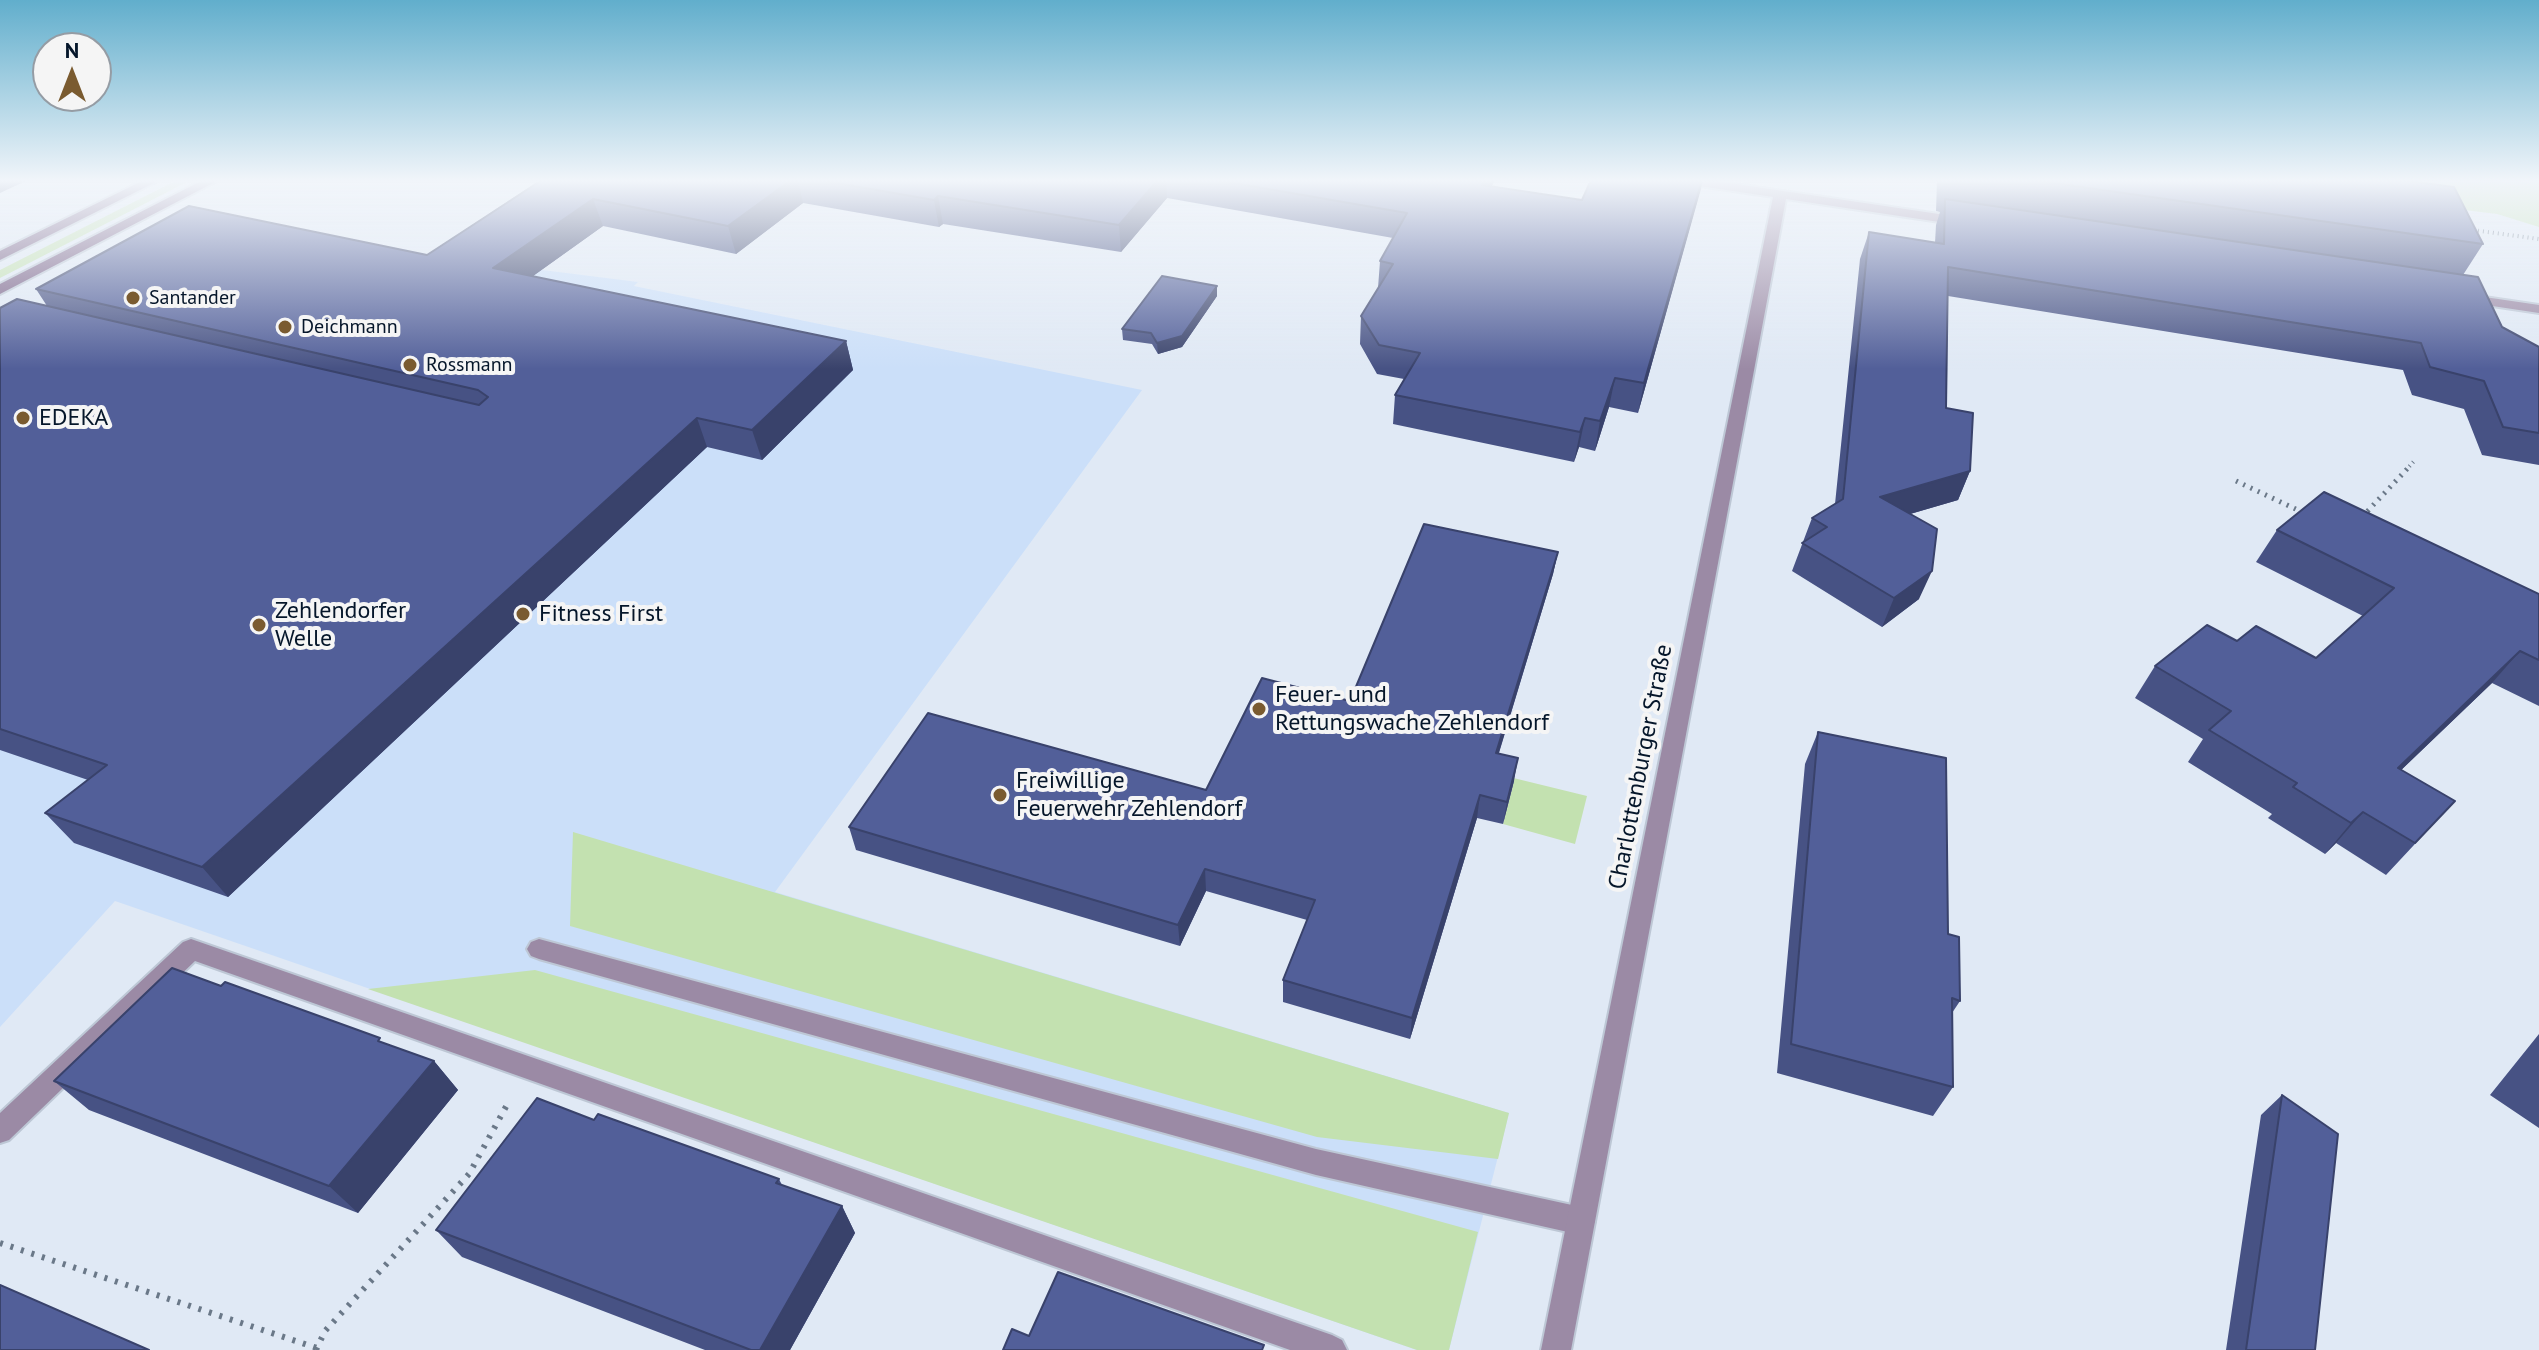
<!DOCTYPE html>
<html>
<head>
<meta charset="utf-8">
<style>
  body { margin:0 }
  #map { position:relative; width:2539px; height:1350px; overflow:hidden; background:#e0e9f5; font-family:"PT Sans",sans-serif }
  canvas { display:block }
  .north { position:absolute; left:32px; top:32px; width:80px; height:80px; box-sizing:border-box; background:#f5f5f5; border:2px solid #959ca4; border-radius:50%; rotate:0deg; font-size:22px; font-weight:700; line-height:32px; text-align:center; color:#05162a }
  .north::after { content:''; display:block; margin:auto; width:28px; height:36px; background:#7a5b30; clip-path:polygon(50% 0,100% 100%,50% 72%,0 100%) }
</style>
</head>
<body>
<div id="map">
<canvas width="2539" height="1350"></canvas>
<div class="north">N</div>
</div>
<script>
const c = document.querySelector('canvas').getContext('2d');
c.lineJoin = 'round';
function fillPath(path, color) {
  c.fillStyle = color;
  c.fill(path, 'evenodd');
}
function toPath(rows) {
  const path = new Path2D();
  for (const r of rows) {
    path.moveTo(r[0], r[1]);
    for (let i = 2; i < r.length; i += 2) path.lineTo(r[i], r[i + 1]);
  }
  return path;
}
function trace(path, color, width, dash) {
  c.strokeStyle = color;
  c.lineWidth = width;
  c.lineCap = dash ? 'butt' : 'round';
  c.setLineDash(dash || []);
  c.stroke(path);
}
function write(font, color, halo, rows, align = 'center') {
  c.font = font + ' "PT Sans",sans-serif';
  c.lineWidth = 8;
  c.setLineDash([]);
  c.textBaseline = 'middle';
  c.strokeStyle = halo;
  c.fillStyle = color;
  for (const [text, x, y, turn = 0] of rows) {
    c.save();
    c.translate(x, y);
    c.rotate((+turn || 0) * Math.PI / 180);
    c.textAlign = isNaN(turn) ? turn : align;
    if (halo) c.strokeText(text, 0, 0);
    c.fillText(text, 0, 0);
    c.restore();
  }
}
const built = toPath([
  [304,240,638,282,634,286,1142,390,775,892,1509,1113,1449,1350,1417,1350,115,901,0,1027,0,337]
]);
const green = toPath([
  [177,180,191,180,0,278,0,270],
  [2220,180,2539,180,2539,227,2497,214],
  [1493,773,1587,796,1575,844,1503,824,1514,781],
  [573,832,1509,1113,1498,1159,1317,1137,570,926],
  [535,970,1478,1232,1449,1350,1417,1350,368,989]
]);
const pathFar2 = toPath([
  [2473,230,2539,239],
  [2406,470,2416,459]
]);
const pathFar1 = toPath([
  [2236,481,2304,513],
  [2362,517,2408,468]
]);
const path = toPath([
  [0,1243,323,1350],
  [316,1350,325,1331,469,1174,508,1103]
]);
const service = toPath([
  [191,939,1332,1335,1342,1340,1347,1350,1290,1350,195,961,9,1140,0,1143,0,1113,183,942,191,939],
  [539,939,1316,1149,1581,1207,1591,1211,1595,1221,1591,1231,1581,1235,1316,1175,539,959,531,956,527,949,531,942,539,939]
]);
const minor = toPath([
  [1679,180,1709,180,1966,218,1973,222,1966,226,1786,199,1571,1350,1541,1350,1773,197,1686,184,1679,180],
  [2464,294,2539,305,2539,313,2459,301,2457,298,2464,294]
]);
const secondary = toPath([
  [144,180,160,180,0,260,0,251,144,180],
  [203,180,219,180,0,294,0,284,203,180]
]);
const wall = toPath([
  [535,180,1495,180,1491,187,1582,200,1591,180,1703,180,1638,413,1609,407,1595,451,1579,447,1574,462,1393,424,1395,395,1404,379,1377,374,1360,344,1361,316,1378,288,1380,261,1393,238,1167,198,1121,252,943,224,939,227,803,203,736,254,603,226,533,276,846,341,853,370,762,460,707,447,228,897,74,843,45,813,88,780,0,750,0,308,47,306,36,289,427,255,540,180],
  [1937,180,2402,180,2483,244,2463,275,2502,327,2539,347,2539,465,2482,455,2464,409,2412,395,2403,370,1948,296,1946,408,1970,471,1958,500,1910,514,1919,599,1882,627,1792,571,1812,518,1835,504,1860,259,1869,232,1935,243,1936,225,1940,212,1936,211],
  [1217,286,1217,296,1182,347,1158,354,1152,344,1123,340,1122,329],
  [2277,530,2539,594,2539,706,2492,683,2401,770,2455,801,2386,875,2336,843,2325,854,2268,818,2272,814,2188,762,2203,739,2135,698,2155,666,2237,641,2316,658,2363,616,2256,562],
  [1558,552,1553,574,1499,753,1514,781,1503,824,1477,818,1410,1039,1283,1002,1283,980,1307,920,1206,891,1180,946,856,850,849,827,1206,790,1350,701],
  [1818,732,1948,934,1960,1001,1952,1013,1953,1087,1933,1116,1777,1073,1805,764],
  [221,986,434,1061,458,1090,358,1213,89,1110,54,1081],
  [2539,1034,2539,1128,2490,1095],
  [2282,1095,2315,1350,2226,1350,2261,1115],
  [594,1120,779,1179,782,1185,842,1206,855,1233,790,1350,705,1350,462,1257,436,1230]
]);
const shadedWall = toPath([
  [0,180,28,180,0,193],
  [791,180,798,180,803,203,736,254,728,226],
  [1158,180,1166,180,1167,198,1121,252,1119,225],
  [1484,180,1495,180,1479,212,1482,185],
  [1702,180,1701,189,1638,413,1644,383],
  [938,196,943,224,939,227,934,200],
  [593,199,603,226,505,296,493,268],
  [1217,286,1217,296,1182,347,1158,354,1157,343],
  [846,341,853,370,762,460,752,430],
  [1615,378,1609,407,1595,451,1600,421],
  [697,418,707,447,228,897,202,867],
  [1585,418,1579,447,1574,462,1580,432],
  [1970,471,1958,500,1869,526,1880,497],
  [1558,552,1553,574,1492,775,1496,753],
  [1932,571,1919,599,1882,627,1894,598],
  [2520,651,2492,683,2371,799,2398,768],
  [1518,758,1514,781,1503,824,1507,802],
  [1480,795,1477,818,1410,1039,1412,1018],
  [2363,812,2336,843,2325,854,2351,823],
  [1205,869,1206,891,1180,946,1178,925],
  [434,1061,458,1090,358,1213,329,1186],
  [842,1206,855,1233,790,1350,760,1350]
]);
const building = toPath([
  [542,180,791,180,728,226,593,199,493,268,846,341,752,430,697,418,202,867,45,813,107,765,0,729,0,308,17,299,479,405,488,397,478,390,36,289,189,206,427,255,542,180],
  [819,180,1158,180,1119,225,938,196,934,200,819,180],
  [1216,180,1484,180,1482,185,1582,200,1591,180,1702,180,1644,383,1615,378,1600,421,1585,418,1580,432,1395,395,1420,353,1379,345,1361,316,1393,264,1380,261,1407,213,1216,180],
  [2032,180,2402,180,2454,187,2483,244,2032,180],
  [1945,199,2478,277,2502,327,2539,347,2539,433,2503,427,2484,381,2430,367,2421,343,1948,267,1946,408,1973,413,1970,471,1880,497,1937,529,1932,571,1894,598,1802,543,1827,527,1812,518,1843,499,1869,232,1944,244,1945,199],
  [1162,276,1217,286,1182,336,1157,343,1151,333,1122,329,1162,276],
  [2324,492,2539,594,2539,660,2520,651,2398,768,2455,801,2415,843,2363,812,2351,823,2293,787,2297,783,2209,730,2231,711,2155,666,2207,625,2237,641,2256,626,2316,658,2394,588,2277,530,2324,492],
  [1424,524,1558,552,1496,753,1518,758,1507,802,1480,795,1412,1018,1283,980,1315,900,1205,869,1178,925,849,827,928,713,1206,790,1262,678,1350,701,1424,524],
  [1818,732,1946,758,1948,934,1959,937,1960,1001,1952,998,1953,1087,1791,1044,1818,732],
  [172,968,221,986,225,982,380,1038,378,1041,434,1061,329,1186,54,1081,172,968],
  [2282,1095,2338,1134,2315,1350,2246,1350,2282,1095],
  [537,1098,594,1120,598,1114,779,1179,776,1183,842,1206,760,1350,751,1350,436,1230,537,1098],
  [1058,1272,1264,1345,1262,1350,1003,1350,1012,1329,1029,1336,1058,1272],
  [0,1285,149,1350,0,1350,0,1285]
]);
const markers = [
  [133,298,8,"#7a5b30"],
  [285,327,8,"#7a5b30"],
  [410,365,8,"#7a5b30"],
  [23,418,8,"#7a5b30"],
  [523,614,8,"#7a5b30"],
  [259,625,8,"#7a5b30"],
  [1259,709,8,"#7a5b30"],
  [1000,795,8,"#7a5b30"]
];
const farPoinames = [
  ["Santander",149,298],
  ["Deichmann",301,327],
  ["Rossmann",426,365]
];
const poiNames = [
  ["EDEKA",39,418],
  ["Zehlendorfer",275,611],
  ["Welle",275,639],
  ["Fitness First",539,614],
  ["Feuer- und",1275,695],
  ["Rettungswache Zehlendorf",1275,723],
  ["Freiwillige",1016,781],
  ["Feuerwehr Zehlendorf",1016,809]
];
const streetNames = [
  ["Charlottenburger Straße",1641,767,-79]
];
fillPath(built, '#cbdff9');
fillPath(green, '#c3e1b0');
trace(service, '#bdc7d5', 4);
trace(minor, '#bdc7d5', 4);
trace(secondary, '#bdc7d5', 4);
trace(pathFar2, '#6a7888', 4, [1, 4]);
trace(pathFar1, '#6a7888', 5, [2, 6]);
trace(path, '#6a7888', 6, [3, 8]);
fillPath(service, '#9b8aa5');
fillPath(minor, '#9b8aa5');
fillPath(secondary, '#765d84');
fillPath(wall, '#475284');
fillPath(shadedWall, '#39426b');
fillPath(building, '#525f99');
trace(building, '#39426b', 2);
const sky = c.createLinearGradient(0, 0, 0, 369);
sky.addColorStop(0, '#61aecc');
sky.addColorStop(0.49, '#f1f5fa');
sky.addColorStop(1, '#f1f5fa00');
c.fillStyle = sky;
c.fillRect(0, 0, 2539, 369);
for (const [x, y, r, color] of markers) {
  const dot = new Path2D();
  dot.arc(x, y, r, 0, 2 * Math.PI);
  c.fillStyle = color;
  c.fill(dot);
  trace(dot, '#f5f5f5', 3);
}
write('20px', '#05162a', '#f5f5f5', farPoinames, 'left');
write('24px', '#05162a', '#f5f5f5', poiNames, 'left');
write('24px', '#05162a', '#f5f5f5', streetNames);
</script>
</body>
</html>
